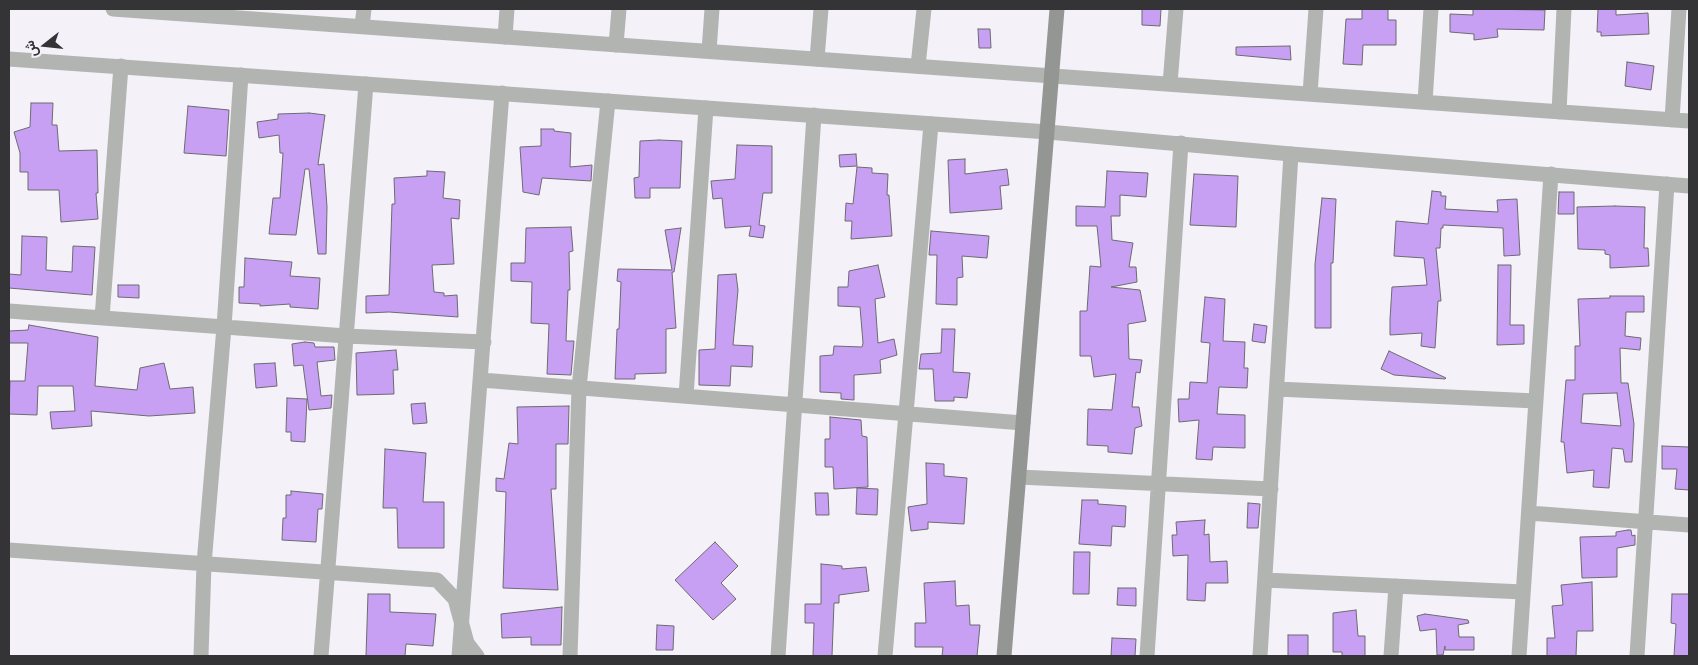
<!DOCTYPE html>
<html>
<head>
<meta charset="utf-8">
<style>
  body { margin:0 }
  #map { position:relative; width:1698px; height:665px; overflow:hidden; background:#f4f1f9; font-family:Raleway,Vazirmatn,sans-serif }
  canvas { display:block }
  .frame { position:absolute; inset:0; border:10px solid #343336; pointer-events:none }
  .north { position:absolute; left:20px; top:20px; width:50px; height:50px; -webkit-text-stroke:4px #f4f1f9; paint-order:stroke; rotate:254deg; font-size:14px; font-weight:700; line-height:20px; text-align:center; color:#343336 }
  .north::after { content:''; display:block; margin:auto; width:18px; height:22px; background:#343336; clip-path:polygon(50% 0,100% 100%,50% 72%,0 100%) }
</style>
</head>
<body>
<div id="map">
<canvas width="1698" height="665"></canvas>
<div class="frame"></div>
<div class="north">ش</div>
</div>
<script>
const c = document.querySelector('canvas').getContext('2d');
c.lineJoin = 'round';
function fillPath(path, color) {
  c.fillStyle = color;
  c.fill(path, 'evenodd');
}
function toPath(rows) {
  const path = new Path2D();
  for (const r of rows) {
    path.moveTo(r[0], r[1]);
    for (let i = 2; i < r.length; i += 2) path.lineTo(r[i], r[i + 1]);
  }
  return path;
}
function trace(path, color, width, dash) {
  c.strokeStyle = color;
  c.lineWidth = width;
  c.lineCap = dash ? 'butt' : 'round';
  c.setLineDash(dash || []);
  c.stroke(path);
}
const building = toPath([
  [1142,9,1161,9,1160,26,1142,25,1142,9],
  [1362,9,1388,9,1388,20,1396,20,1396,45,1363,45,1362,65,1343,64,1346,19,1362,19,1362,9],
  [1473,9,1545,10,1544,30,1497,29,1498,37,1474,40,1474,34,1450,32,1450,14,1473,15,1473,9],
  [1598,9,1616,9,1616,15,1648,13,1649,34,1601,36,1601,32,1597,32,1598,9],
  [978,29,990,29,991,48,979,48,978,29],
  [1290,46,1291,60,1236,55,1236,47,1290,46],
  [1627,62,1654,66,1651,90,1625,86,1627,62],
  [31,103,53,103,52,125,57,125,59,151,97,150,98,193,96,193,98,219,61,222,59,190,28,190,28,172,20,172,20,153,14,132,30,127,31,103],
  [188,106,229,110,226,156,184,153,188,106],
  [309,113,325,115,318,165,324,164,327,207,326,254,318,254,309,169,305,169,296,235,269,234,273,198,280,198,283,153,280,153,279,135,259,138,257,122,278,119,278,114,309,113],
  [541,129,554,129,554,131,571,133,570,167,592,165,591,181,542,178,539,195,523,192,520,147,541,146,541,129],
  [659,140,682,141,680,188,650,188,650,198,635,198,634,178,639,177,640,141,659,140],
  [737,145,772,146,772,193,763,193,759,225,765,226,763,238,749,236,751,226,725,228,722,198,713,199,711,181,735,179,737,145],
  [856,154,857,166,840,167,839,155,856,154],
  [965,159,965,174,1007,169,1009,185,1000,186,1002,209,950,213,948,160,965,159],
  [857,167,872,168,872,173,888,174,887,195,889,195,892,236,851,239,852,221,845,221,846,203,853,204,857,167],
  [427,171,445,172,443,198,460,200,459,219,451,218,454,264,432,265,434,292,444,293,444,296,457,295,458,317,389,312,366,313,366,296,389,295,392,204,395,204,394,178,427,176,427,171],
  [1107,171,1148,173,1146,197,1120,195,1120,216,1111,216,1112,240,1133,243,1129,267,1136,267,1137,282,1111,287,1140,290,1146,321,1128,324,1129,359,1142,360,1140,373,1136,372,1132,407,1139,407,1142,426,1135,428,1132,454,1108,452,1108,446,1087,445,1088,409,1112,410,1116,374,1094,377,1091,356,1080,356,1080,311,1087,311,1090,266,1101,267,1097,226,1076,226,1076,206,1105,207,1107,171],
  [1194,174,1238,176,1236,227,1190,225,1194,174],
  [1432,191,1441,192,1441,196,1446,196,1445,209,1498,212,1497,200,1517,199,1520,255,1504,256,1503,228,1443,225,1443,228,1441,228,1440,248,1436,248,1441,301,1438,301,1435,348,1421,346,1422,333,1390,335,1390,319,1392,287,1427,285,1424,258,1394,256,1396,221,1428,224,1432,191],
  [1559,192,1574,192,1574,214,1558,214,1559,192],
  [1322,198,1336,199,1333,263,1331,263,1331,328,1315,328,1315,264,1322,198],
  [1615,206,1645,207,1644,248,1648,248,1649,266,1610,268,1610,255,1605,254,1605,250,1578,249,1577,207,1615,206],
  [571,227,573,251,569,252,570,290,568,290,566,341,574,341,571,375,547,374,549,324,531,323,532,282,511,281,511,263,525,263,526,228,571,227],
  [681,228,674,272,672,272,676,328,666,329,666,373,635,374,635,379,615,379,617,329,619,329,621,282,617,281,618,269,672,270,665,230,681,228],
  [931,231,989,236,987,258,962,256,963,277,957,278,957,305,936,304,937,255,929,255,931,231],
  [22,236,47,237,46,270,72,272,73,246,95,247,92,295,9,288,9,274,21,275,22,236],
  [245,258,292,262,290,276,320,278,318,309,290,307,290,304,260,306,260,304,239,303,239,287,244,287,245,258],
  [878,265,885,297,875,299,878,343,894,339,897,355,880,360,881,373,854,375,854,400,841,399,841,393,820,392,820,356,833,355,834,346,862,347,863,343,860,307,838,306,838,287,848,287,849,271,878,265],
  [1498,265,1511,265,1510,325,1524,325,1524,344,1497,345,1498,265],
  [736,274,738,290,733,345,753,346,752,367,731,366,730,386,699,385,699,350,715,349,718,275,736,274],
  [118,285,139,285,139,298,118,297,118,285],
  [1610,296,1644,296,1644,312,1626,312,1625,336,1641,338,1640,350,1620,348,1621,383,1628,383,1634,424,1632,462,1625,462,1623,449,1612,448,1609,488,1593,487,1594,470,1567,473,1564,442,1561,442,1566,380,1575,380,1575,346,1580,346,1578,299,1610,298,1610,296],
  [1617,393,1621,426,1581,423,1583,394,1617,393],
  [1205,297,1225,299,1223,341,1245,342,1244,368,1248,368,1247,388,1219,387,1217,414,1245,415,1245,448,1213,447,1212,460,1196,459,1199,420,1179,422,1178,399,1189,399,1190,382,1207,383,1210,343,1201,342,1205,297],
  [1254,324,1267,326,1265,343,1252,341,1254,324],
  [29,325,98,337,95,386,137,390,140,368,164,363,170,389,193,387,195,413,149,416,91,411,92,426,52,429,50,412,75,411,73,386,38,386,37,415,9,414,10,381,25,381,28,343,9,343,9,331,28,330,29,325],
  [942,329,955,329,953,372,970,373,967,398,954,397,954,401,935,401,933,369,919,369,921,354,941,353,942,329],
  [305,342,314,343,315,347,334,347,335,360,317,362,321,396,332,395,331,408,309,410,303,365,294,366,292,344,305,342],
  [396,350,398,370,393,370,394,394,357,395,356,353,396,350],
  [1389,351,1446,378,1445,379,1394,375,1381,369,1389,351],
  [275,363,277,386,256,388,254,364,275,363],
  [287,398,307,399,305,442,291,441,291,432,286,432,287,398],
  [425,403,427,423,413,424,411,404,425,403],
  [569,406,568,444,556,444,556,489,551,489,558,590,503,588,506,492,496,491,496,478,504,479,509,443,518,444,517,407,569,406],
  [830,417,861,420,862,436,867,437,868,487,834,489,833,467,825,467,825,439,830,439,830,417],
  [1662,446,1689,447,1689,490,1675,489,1677,469,1662,469,1662,446],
  [385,449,426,453,423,502,444,502,444,548,398,548,397,508,383,508,385,449],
  [926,463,944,464,944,476,967,478,964,524,928,522,928,529,911,531,908,507,927,504,926,463],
  [857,488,878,489,877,515,856,514,857,488],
  [291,491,323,494,322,509,318,509,316,542,282,540,283,518,286,518,286,495,291,495,291,491],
  [815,493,828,493,829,515,816,515,815,493],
  [1082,500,1098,500,1098,504,1126,506,1125,527,1112,526,1111,546,1079,544,1082,500],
  [1248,503,1260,504,1258,528,1247,528,1248,503],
  [1205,520,1204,535,1209,534,1210,562,1227,561,1228,583,1206,583,1205,601,1187,600,1188,555,1173,556,1172,535,1177,535,1176,522,1205,520],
  [1628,530,1631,530,1632,536,1635,535,1635,545,1617,548,1617,577,1582,578,1580,537,1616,536,1616,532,1628,530],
  [715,542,738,566,721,583,736,599,713,620,675,580,715,542],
  [1074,552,1090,552,1089,594,1073,594,1074,552],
  [821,564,842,566,842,569,866,567,869,591,839,595,839,603,834,603,832,656,813,656,814,623,805,623,805,604,821,604,821,564],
  [955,581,956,606,969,605,970,625,980,625,977,656,942,656,943,647,915,647,915,623,926,623,924,583,955,581],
  [1592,582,1593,631,1577,631,1576,656,1547,656,1547,638,1555,638,1552,606,1563,605,1561,585,1592,582],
  [1118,588,1136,588,1136,606,1117,605,1118,588],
  [368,594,390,594,390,612,436,614,433,646,406,644,405,656,366,656,368,594],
  [1672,594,1689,594,1689,656,1674,656,1676,624,1671,623,1672,594],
  [562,607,561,645,531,645,531,637,502,638,501,614,562,607],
  [1356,610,1358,636,1365,636,1365,656,1342,656,1342,652,1333,652,1333,613,1356,610],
  [1425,614,1468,620,1469,623,1458,625,1459,637,1474,637,1474,650,1445,650,1445,646,1443,655,1437,655,1436,629,1420,631,1417,616,1425,614],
  [657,625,674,626,673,650,656,650,657,625],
  [1288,635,1308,635,1308,656,1288,656,1288,635],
  [1112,638,1136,639,1135,656,1111,656,1112,638]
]);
const minor = toPath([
  [362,26,364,9],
  [505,37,507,9],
  [616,45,619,9],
  [709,51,712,9],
  [817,59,821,9],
  [918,66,924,9],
  [1053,76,1689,121],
  [1170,84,1176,9],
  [1310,94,1316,9],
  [1425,102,1431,9],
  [1559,112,1564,9],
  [1672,120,1679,9],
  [9,311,346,336,484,342],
  [102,318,121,66],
  [481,380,1023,423],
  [1277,389,1536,401],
  [686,396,706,108],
  [1019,477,1271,489],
  [1529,513,1689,525],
  [9,550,437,580,455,599,467,643,477,656],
  [1265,580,1523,592],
  [201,656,204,564,224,327,241,75],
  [321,656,366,84],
  [459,656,502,93],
  [570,656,579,388,608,101],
  [778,656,814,115],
  [885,656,931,124],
  [1147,656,1181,143],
  [1260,656,1291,154],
  [1391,656,1396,586],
  [1519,656,1551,174],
  [1637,656,1667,184]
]);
const tertiary = toPath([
  [113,9,1053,76],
  [9,59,1048,132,1291,154,1689,186]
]);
const secondary = toPath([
  [1004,656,1057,9]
]);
fillPath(building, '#c8a0f3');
trace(building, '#6d6a71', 1);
trace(minor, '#b2b4b1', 15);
trace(tertiary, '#b2b4b1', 15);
trace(secondary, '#939692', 15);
</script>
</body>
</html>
